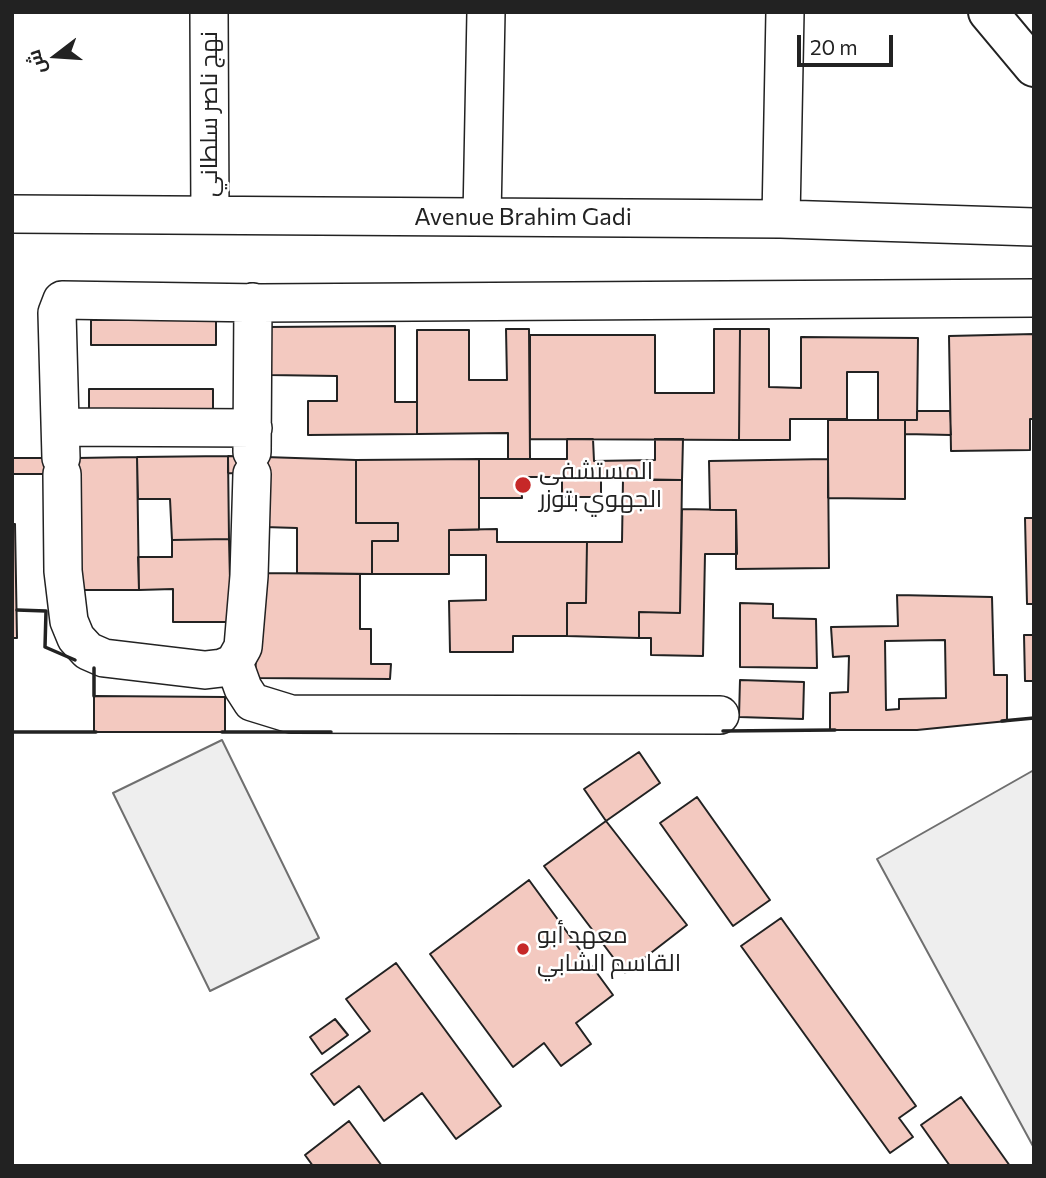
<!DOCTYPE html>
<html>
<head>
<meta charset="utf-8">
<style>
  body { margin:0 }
  #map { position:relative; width:1046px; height:1178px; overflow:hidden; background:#fff; font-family:Commissioner,Cairo,sans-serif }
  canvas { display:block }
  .frame { position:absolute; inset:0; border:14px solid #222; pointer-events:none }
  .north { position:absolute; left:21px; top:21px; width:70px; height:70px; -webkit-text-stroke:5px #fff; paint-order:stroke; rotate:253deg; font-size:19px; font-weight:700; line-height:28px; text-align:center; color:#222 }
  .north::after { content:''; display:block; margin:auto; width:24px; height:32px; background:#222; clip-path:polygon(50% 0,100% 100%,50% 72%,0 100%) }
  .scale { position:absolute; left:797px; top:35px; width:96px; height:32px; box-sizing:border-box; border:4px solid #222; border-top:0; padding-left:9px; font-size:21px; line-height:24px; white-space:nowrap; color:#222; -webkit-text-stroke:5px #fff; paint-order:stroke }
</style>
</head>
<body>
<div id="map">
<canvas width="1046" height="1178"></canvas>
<div class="frame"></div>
<div class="north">ش</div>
<div class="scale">20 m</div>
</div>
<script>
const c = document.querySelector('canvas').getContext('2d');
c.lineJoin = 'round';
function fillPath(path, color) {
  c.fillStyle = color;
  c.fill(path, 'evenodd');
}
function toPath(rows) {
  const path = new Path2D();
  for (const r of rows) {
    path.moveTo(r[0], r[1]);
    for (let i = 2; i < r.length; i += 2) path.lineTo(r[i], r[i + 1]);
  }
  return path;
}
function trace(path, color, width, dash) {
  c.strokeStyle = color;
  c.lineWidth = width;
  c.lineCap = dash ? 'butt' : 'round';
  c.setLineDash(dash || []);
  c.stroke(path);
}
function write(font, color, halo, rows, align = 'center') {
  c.font = font + ' Commissioner,Cairo,sans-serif';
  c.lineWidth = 5;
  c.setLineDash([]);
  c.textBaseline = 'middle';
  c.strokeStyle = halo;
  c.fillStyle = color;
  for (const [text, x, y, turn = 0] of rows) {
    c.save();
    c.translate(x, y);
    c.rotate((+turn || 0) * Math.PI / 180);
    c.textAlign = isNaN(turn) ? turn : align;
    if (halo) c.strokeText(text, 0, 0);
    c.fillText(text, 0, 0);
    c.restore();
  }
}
const green = toPath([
  [222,740,319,938,210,991,113,793,222,740],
  [1034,770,1034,1148,877,859,1034,770]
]);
const building = toPath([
  [91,320,216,320,216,345,91,345,91,320],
  [395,326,395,402,417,402,417,434,308,435,308,401,337,401,337,376,269,375,268,327,395,326],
  [506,329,529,329,530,459,508,459,508,433,417,434,417,330,469,330,469,380,507,380,506,329],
  [714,329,740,329,739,440,530,439,530,335,655,335,655,393,714,393,714,329],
  [740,329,769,329,769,387,801,388,801,337,918,338,917,420,878,420,878,372,847,372,847,419,790,419,790,440,739,440,740,329],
  [1034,334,1034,419,1030,419,1030,450,951,451,949,336,1034,334],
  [89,389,213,389,213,414,89,415,89,389],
  [917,411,950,411,951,435,905,434,905,420,917,420,917,411],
  [828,420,905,420,905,499,828,498,828,420],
  [567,439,593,439,594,461,655,460,655,439,683,439,682,480,601,480,601,497,562,497,562,477,521,477,522,498,479,498,479,459,567,459,567,439],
  [228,456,265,457,265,475,228,473,228,456],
  [228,456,229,539,172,540,170,499,138,499,137,457,228,456],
  [137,457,139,590,78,590,77,458,137,457],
  [265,457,356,460,356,523,398,523,398,541,372,541,372,574,297,573,297,528,264,527,265,457],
  [12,458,77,458,77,474,12,474,12,458],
  [479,459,479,530,449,530,449,574,372,574,372,541,398,541,398,523,356,523,356,460,479,459],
  [828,459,829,568,736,569,736,510,710,510,709,461,828,459],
  [623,479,682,480,680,613,639,612,639,638,567,636,567,603,586,603,587,542,622,542,623,479],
  [682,509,736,510,737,554,705,554,703,656,651,655,651,638,639,638,639,612,680,613,682,509],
  [1025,518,1034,518,1034,604,1027,604,1025,518],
  [12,524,15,524,17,638,12,638,12,524],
  [497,529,497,542,587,542,586,603,567,603,567,636,513,636,513,652,450,652,449,601,486,600,486,555,449,555,449,530,497,529],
  [229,539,231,622,173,622,173,589,139,590,138,557,172,557,172,540,229,539],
  [260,573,360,574,360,629,371,629,371,664,391,664,390,679,255,678,260,573],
  [897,595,992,597,994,675,1007,675,1007,721,917,730,830,730,830,693,848,692,849,656,833,657,831,627,898,626,897,595],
  [945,640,946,698,899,699,899,709,886,710,885,641,945,640],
  [740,603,773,604,773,618,816,619,817,668,740,667,740,603],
  [1024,635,1034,635,1034,681,1025,681,1024,635],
  [740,680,804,682,803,719,739,717,740,680],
  [94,696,225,697,225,732,94,732,94,696],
  [639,752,660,783,606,821,584,789,639,752],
  [697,797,770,900,733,926,660,823,697,797],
  [606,821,687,925,625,973,544,866,606,821],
  [529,880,613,995,576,1023,591,1044,561,1066,544,1043,513,1067,430,954,529,880],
  [781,918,916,1106,899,1118,913,1137,890,1153,741,946,781,918],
  [396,963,501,1106,456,1139,422,1093,384,1121,359,1086,334,1105,311,1074,370,1031,346,999,396,963],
  [335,1019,348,1035,322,1054,310,1037,335,1019],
  [961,1097,1010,1166,950,1166,921,1125,961,1097],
  [349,1121,382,1166,313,1166,305,1155,349,1121]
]);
const minor = toPath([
  [209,12,210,215],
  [12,214,781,219,1034,227],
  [482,217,486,12],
  [781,219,785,12],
  [61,427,253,428],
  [252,452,253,302],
  [61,458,57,313,62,300,261,303,1034,298],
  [62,474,63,571,69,621,76,638,88,651,104,658,205,670,222,668,234,663,243,647,249,576,252,474],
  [234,663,243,688,252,702,291,714,720,715]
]);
const major = toPath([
  [988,12,1034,67]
]);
const wall = toPath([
  [17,610,46,611,45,647,75,660],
  [94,668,94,696],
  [1002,721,1034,718],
  [723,731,835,730],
  [12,732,96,732],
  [222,732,331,732]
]);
const markers = [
  [523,485,9,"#c62828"],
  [523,949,7,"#c62828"]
];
const streetNames = [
  ["نهج ناصر سلطاني",209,114,-90],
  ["Avenue Brahim Gadi",523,217]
];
const poiNames = [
  ["المستشفى",539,471],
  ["الجهوي بتوزر",539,499],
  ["معهد أبو",537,935],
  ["القاسم الشابي",537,963]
];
fillPath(green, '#eee');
trace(green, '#6f6f6f', 2);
fillPath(building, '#f3c9c0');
trace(building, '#222', 2);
trace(minor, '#222', 40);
trace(major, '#222', 42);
trace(minor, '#fff', 37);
trace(major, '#fff', 38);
trace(wall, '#222', 3.5);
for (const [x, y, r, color] of markers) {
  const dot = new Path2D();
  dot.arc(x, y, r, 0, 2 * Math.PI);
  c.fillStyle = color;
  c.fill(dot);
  trace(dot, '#fff', 2.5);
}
write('24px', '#222', '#fff', streetNames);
write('24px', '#222', '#fff', poiNames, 'left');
</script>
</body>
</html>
